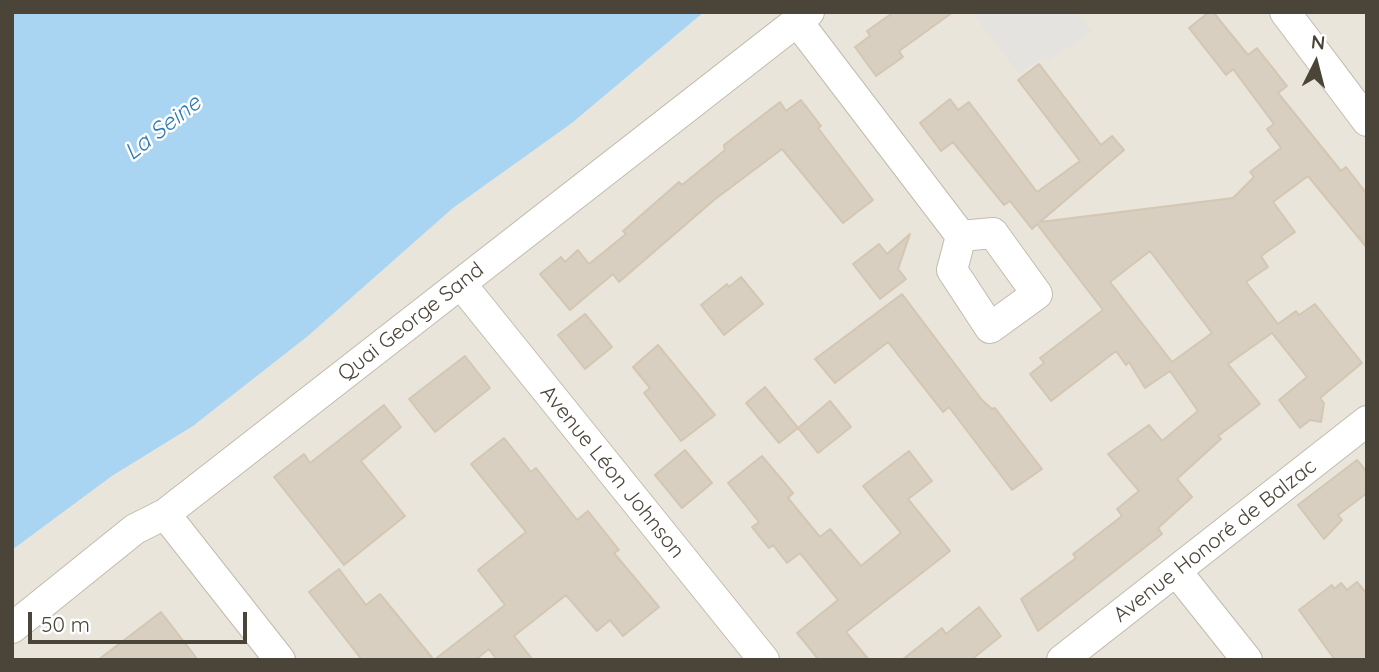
<!DOCTYPE html>
<html>
<head>
<meta charset="utf-8">
<style>
  body { margin:0 }
  #map { position:relative; width:1379px; height:672px; overflow:hidden; background:#f6f3ec; font-family:Quicksand,sans-serif }
  canvas { display:block }
  .frame { position:absolute; inset:0; border:14px solid #4b4439; pointer-events:none }
  .north { position:absolute; left:1281px; top:28px; width:70px; height:70px; -webkit-text-stroke:5px #fff; paint-order:stroke; rotate:6deg; font-size:19px; font-weight:700; line-height:28px; text-align:center; color:#4b4439 }
  .north::after { content:''; display:block; margin:auto; width:24px; height:32px; background:#4b4439; clip-path:polygon(50% 0,100% 100%,50% 72%,0 100%) }
  .scale { position:absolute; left:28px; top:612px; width:219px; height:32px; box-sizing:border-box; border:4px solid #4b4439; border-top:0; padding-left:9px; font-size:21px; line-height:24px; white-space:nowrap; color:#4b4439; -webkit-text-stroke:5px #fff; paint-order:stroke }
</style>
</head>
<body>
<div id="map">
<canvas width="1379" height="672"></canvas>
<div class="frame"></div>
<div class="north">N</div>
<div class="scale">50 m</div>
</div>
<script>
const c = document.querySelector('canvas').getContext('2d');
c.lineJoin = 'round';
function fillPath(path, color) {
  c.fillStyle = color;
  c.fill(path, 'evenodd');
}
function toPath(rows) {
  const path = new Path2D();
  for (const r of rows) {
    path.moveTo(r[0], r[1]);
    for (let i = 2; i < r.length; i += 2) path.lineTo(r[i], r[i + 1]);
  }
  return path;
}
function trace(path, color, width, dash) {
  c.strokeStyle = color;
  c.lineWidth = width;
  c.lineCap = dash ? 'butt' : 'round';
  c.setLineDash(dash || []);
  c.stroke(path);
}
function write(font, color, halo, rows, align = 'center') {
  c.font = font + ' Quicksand,sans-serif';
  c.lineWidth = 5;
  c.setLineDash([]);
  c.textBaseline = 'middle';
  c.strokeStyle = halo;
  c.fillStyle = color;
  for (const [text, x, y, turn = 0] of rows) {
    c.save();
    c.translate(x, y);
    c.rotate((+turn || 0) * Math.PI / 180);
    c.textAlign = isNaN(turn) ? turn : align;
    if (halo) c.strokeText(text, 0, 0);
    c.fillText(text, 0, 0);
    c.restore();
  }
}
const residential = toPath([
  [704,12,1367,12,1367,660,12,660,12,550,112,476,193,426,308,336,453,208,572,123]
]);
const parking = toPath([
  [971,12,1078,12,1092,32,1048,61,1044,57,1019,73]
]);
const water = toPath([
  [12,12,704,12,572,123,453,208,308,336,193,426,112,476,12,550]
]);
const building = toPath([
  [894,12,953,12,899,51,903,57,876,76,855,47,870,36,867,31,894,12],
  [1209,12,1213,12,1248,55,1257,48,1287,86,1278,93,1341,171,1346,167,1367,194,1367,248,1308,176,1273,202,1295,232,1261,256,1268,267,1246,282,1278,324,1296,311,1299,315,1315,304,1362,363,1320,398,1324,403,1321,422,1310,420,1300,428,1279,400,1307,377,1272,333,1228,364,1260,404,1218,436,1221,439,1177,479,1192,497,1158,528,1162,534,1038,631,1021,599,1076,558,1073,554,1122,516,1117,509,1139,491,1108,454,1149,425,1162,441,1198,411,1170,371,1145,388,1129,362,1126,365,1116,351,1051,401,1030,374,1044,363,1040,358,1103,310,1037,224,1032,229,1010,201,1004,205,953,142,941,151,920,123,950,99,958,110,969,102,1037,192,1080,161,1018,80,1039,64,1101,145,1112,136,1124,150,1040,222,1233,198,1254,177,1250,172,1281,148,1267,129,1274,124,1233,69,1226,75,1189,28,1209,12],
  [1150,251,1212,333,1172,362,1110,282,1150,251],
  [801,100,821,126,818,128,873,200,843,223,782,149,714,200,619,282,613,274,570,310,540,274,561,257,565,262,578,250,589,264,626,234,623,231,679,182,682,185,725,150,724,145,780,102,786,111,801,100],
  [910,234,898,269,906,279,880,299,853,264,879,244,887,254,910,234],
  [741,277,763,304,724,335,701,305,727,284,729,287,741,277],
  [902,294,982,400,992,409,995,408,1042,469,1012,490,949,407,943,412,888,342,835,383,815,359,902,294],
  [585,314,612,347,585,369,558,335,585,314],
  [658,345,715,415,681,441,644,393,650,388,633,367,658,345],
  [465,356,490,388,435,432,409,399,465,356],
  [765,387,798,428,779,443,746,403,765,387],
  [830,401,851,427,818,453,798,428,830,401],
  [384,405,401,427,361,461,405,516,344,565,274,477,304,454,310,463,384,405],
  [504,438,531,472,536,468,577,520,588,511,619,550,614,553,659,607,623,636,610,620,597,631,566,595,514,636,533,660,497,660,489,649,475,660,362,660,309,592,339,569,366,605,380,594,434,660,505,605,478,570,526,532,471,464,504,438],
  [685,450,712,483,682,508,655,475,685,450],
  [909,451,932,481,908,499,950,551,846,632,869,660,819,660,797,633,838,600,800,553,787,563,773,545,769,548,752,527,759,522,728,483,762,456,793,493,788,498,820,537,830,529,861,566,901,533,863,486,909,451],
  [1357,460,1367,472,1367,493,1338,515,1342,520,1324,539,1298,505,1357,460],
  [1357,582,1367,594,1367,660,1335,660,1299,610,1332,585,1334,589,1341,583,1347,590,1357,582],
  [979,607,1001,636,971,660,902,660,942,628,946,634,979,607],
  [161,612,198,660,98,660,161,612]
]);
const minor = toPath([
  [1285,12,1367,121],
  [797,21,961,236],
  [993,233,1037,294,990,328,952,270,961,236,993,233],
  [461,284,764,660],
  [165,514,280,660],
  [1177,572,1247,660],
  [12,628,135,529,165,514,809,12],
  [1062,660,1367,421]
]);
const streetNames = [
  ["Quai George Sand",411,322,-38],
  ["Avenue Léon Johnson",612,472,51],
  ["Avenue Honoré de Balzac",1215,541,-38]
];
const waterNames = [
  ["La Seine",163,128,-38]
];
fillPath(residential, '#eae5da');
fillPath(parking, '#e5e3e0');
fillPath(water, '#a9d4f2');
fillPath(building, '#d8cfc1');
trace(building, '#d3c7b4', 2);
trace(minor, '#c2bbae', 32);
trace(minor, '#fff', 30);
write('21px', '#4b4439', '#fff', streetNames);
write('italic 23px', '#2e7ab2', '#fff', waterNames);
</script>
</body>
</html>
